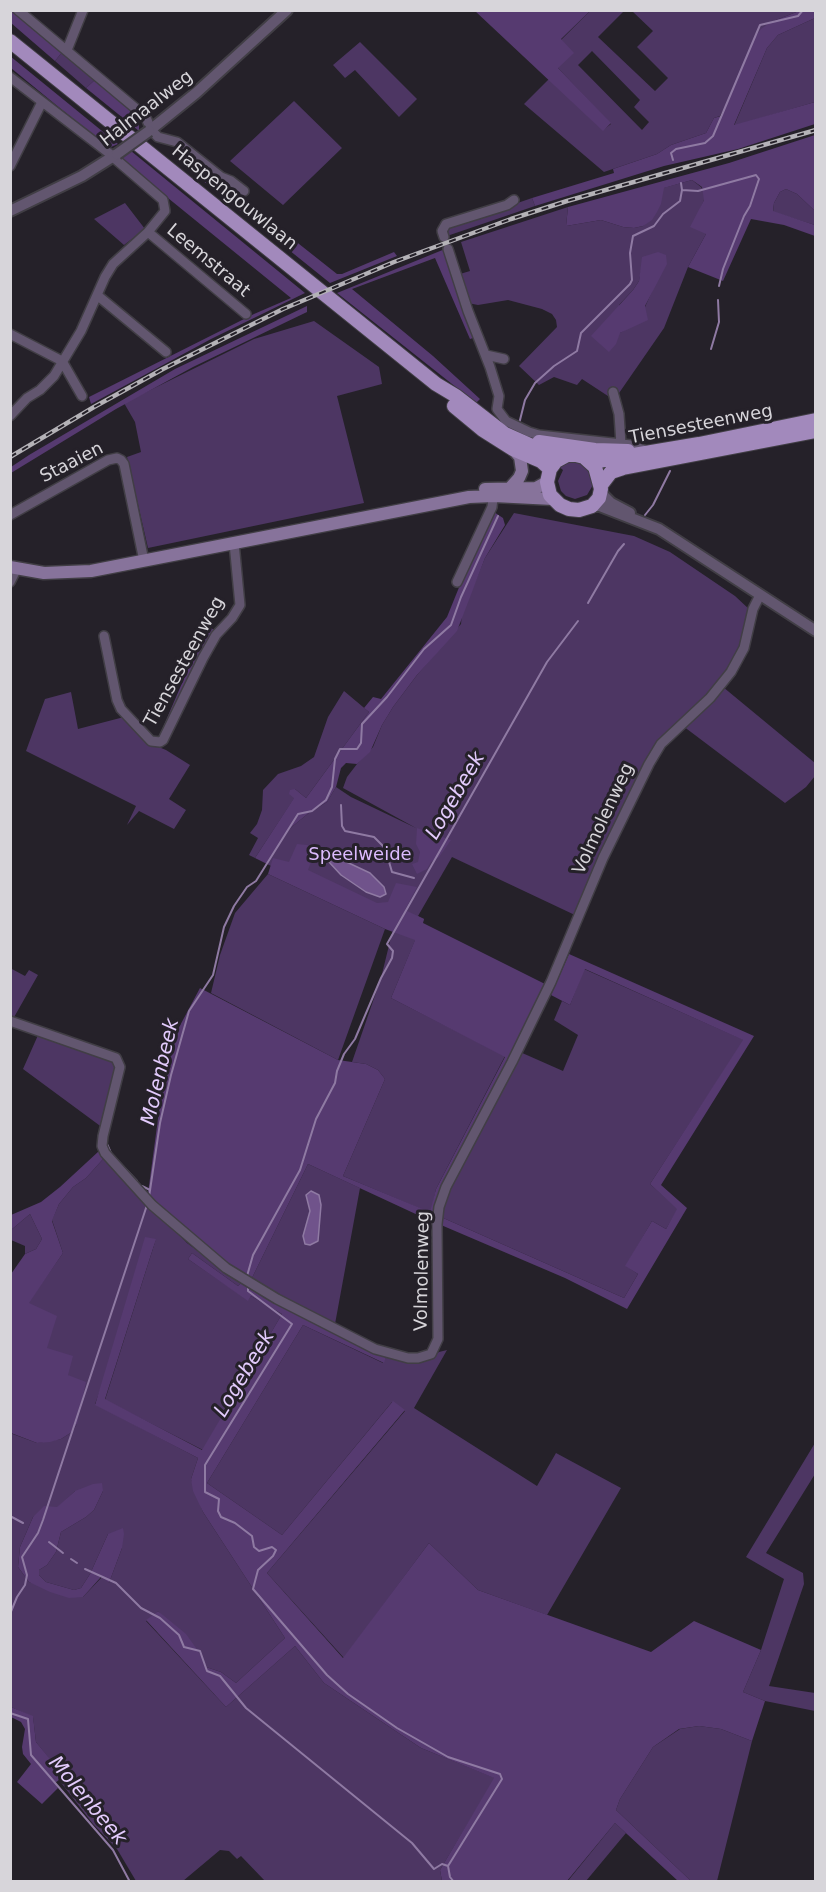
<!DOCTYPE html>
<html>
<head>
<meta charset="utf-8">
<style>
  body { margin:0 }
  #map { position:relative; width:826px; height:1892px; overflow:hidden; background:#252129; font-family:"DejaVu Sans",sans-serif }
  canvas { display:block }
  .frame { position:absolute; inset:0; border:12px solid #d7d5da; pointer-events:none }
</style>
</head>
<body>
<div id="map">
<canvas width="826" height="1892"></canvas>
<div class="frame"></div>
</div>
<script>
const c = document.querySelector('canvas').getContext('2d');
c.lineJoin = 'round';
function fillPath(path, color) {
  c.fillStyle = color;
  c.fill(path, 'evenodd');
}
function toPath(rows) {
  const path = new Path2D();
  for (const r of rows) {
    path.moveTo(r[0], r[1]);
    for (let i = 2; i < r.length; i += 2) path.lineTo(r[i], r[i + 1]);
  }
  return path;
}
function trace(path, color, width, dash) {
  c.strokeStyle = color;
  c.lineWidth = width;
  c.lineCap = dash ? 'butt' : 'round';
  c.setLineDash(dash || []);
  c.stroke(path);
}
function write(font, color, halo, rows, align = 'center') {
  c.font = font + ' "DejaVu Sans",sans-serif';
  c.lineWidth = 6;
  c.setLineDash([]);
  c.textBaseline = 'middle';
  c.strokeStyle = halo;
  c.fillStyle = color;
  for (const [text, x, y, turn = 0] of rows) {
    c.save();
    c.translate(x, y);
    c.rotate((+turn || 0) * Math.PI / 180);
    c.textAlign = isNaN(turn) ? turn : align;
    if (halo) c.strokeText(text, 0, 0);
    c.fillText(text, 0, 0);
    c.restore();
  }
}
const green = toPath([
  [590,11,624,11,598,37,655,91,668,78,637,47,653,31,632,11,799,11,771,22,720,116,714,118,706,133,671,145,657,154,604,172,524,104,549,79,603,130,611,124,558,68,561,40],
  [592,51,640,100,634,107,649,122,642,130,578,65],
  [815,18,815,102,734,126,767,48,778,35],
  [360,42,417,99,399,117,355,70,345,78,333,65],
  [63,51,96,79,86,88,55,61],
  [294,101,342,148,283,205,230,161],
  [692,180,701,187,704,192,704,200,700,209,706,234,688,267,664,328,617,396,611,398,582,379,577,385,554,377,539,385,519,366,557,327,556,320,552,314,542,309,508,300,478,305,468,303,460,274,470,271,461,242,568,207,566,226,601,220,623,227,634,228,643,226,663,188],
  [642,266,654,287,645,307,630,327,620,333,619,305,633,290,639,281],
  [786,189,797,194,815,211,815,225,773,212,774,203,780,192],
  [532,198,535,206,447,236,446,230,448,227],
  [125,203,145,229,124,245,94,219],
  [314,321,379,367,382,384,337,396,364,503,148,548,127,457,141,452,135,422,124,403,254,339],
  [577,460,589,468,593,485,587,495,575,499,566,496,561,491,558,481,563,470,558,466,565,462],
  [514,513,634,536,670,552,735,596,750,610,739,650,724,679,660,740,577,916,452,857,418,916,424,919,391,998,505,1056,436,1189,431,1213,343,1176,385,1079,378,1070,366,1064,352,1062,381,978,394,925,267,864,288,830,310,812,327,802,336,787,351,797,416,828,343,788,347,777,357,764,373,747,382,725,393,707,417,675,461,624,462,614,485,558],
  [723,687,815,763,815,776,806,787,785,803,683,726],
  [344,691,369,712,306,798,295,789,295,797,255,858,249,855,258,838,250,833,257,824,262,810,263,790,278,774,301,766,314,757,328,717],
  [71,692,78,729,124,717,149,743,166,750,190,765,169,799,186,810,174,829,139,811,127,825,136,806,26,751,45,699],
  [268,874,385,929,338,1060,211,993,220,955,235,913],
  [10,968,25,976,29,970,38,975,13,1019,10,1019],
  [584,969,744,1040,650,1184,678,1209,666,1229,652,1221,626,1266,638,1274,624,1298,441,1217,444,1199,520,1052,563,1071,578,1035,554,1020,562,1001,570,1005],
  [39,1033,113,1061,116,1069,103,1128,23,1069],
  [104,1158,187,1243,241,1283,238,1286,192,1253,188,1259,248,1300,251,1296,282,1314,203,1450,105,1400,156,1239,95,1404,198,1458,191,1479,203,1512,285,1638,236,1683,221,1672,206,1667,201,1655,158,1611,146,1621,226,1707,295,1646,324,1683,421,1748,495,1778,440,1870,442,1881,265,1881,241,1856,237,1859,229,1851,220,1850,183,1881,136,1881,117,1849,93,1824,59,1780,63,1776,36,1742,33,1717,11,1707,10,1433,37,1443,61,1439,72,1432,77,1424,68,1375,46,1348,28,1303,63,1253,52,1220,59,1204,73,1187,86,1178],
  [75,1491,103,1491,94,1510,86,1517,61,1532,56,1552,47,1565,39,1570,39,1575,46,1582,74,1590,81,1588,90,1574,108,1534,122,1548,109,1583,102,1577,83,1597,29,1582,18,1567,20,1547,33,1517,57,1508],
  [308,1164,360,1188,335,1324,250,1282],
  [30,1214,42,1239,36,1249,25,1254,25,1246,11,1240,11,1230],
  [303,1325,383,1363,386,1357,410,1361,432,1357,439,1352,447,1350,414,1408,537,1486,556,1453,621,1488,547,1615,478,1590,429,1543,344,1658,267,1573,405,1411,392,1402,282,1535,207,1483],
  [815,1443,815,1474,766,1553,803,1573,804,1584,769,1686,815,1693,815,1711,765,1701,743,1692,761,1650,784,1579,746,1557],
  [699,1726,721,1729,752,1741,717,1881,691,1881,616,1810,620,1799,653,1747,680,1729],
  [615,1823,626,1833,586,1881,567,1882]
]);
const forest = toPath([
  [11,11,63,51,55,61,11,23],
  [475,11,590,11,561,39,574,53,558,68,611,123,603,131],
  [799,11,815,11,815,18,778,35,767,48,734,125,815,102,815,124,738,149,664,166,535,206,532,198,614,173,613,169,657,154,671,145,706,133,714,118,721,116,752,41,761,29,771,22],
  [10,56,118,144,111,147,106,146,11,68],
  [96,79,139,115,139,131,86,88],
  [815,135,815,211,797,194,786,189,780,192,774,203,773,211,815,225,815,236,784,225,751,219,723,281,688,267,706,234,690,227,704,200,702,187,692,180,664,188,661,204,657,212,652,220,643,226,634,228,623,227,601,220,566,226,568,207,729,163],
  [131,151,305,293,211,339,91,404,89,397,254,314,291,298,120,159],
  [198,164,337,274,342,274,394,252,397,256,330,283,192,172],
  [445,249,476,337,470,339,435,258,352,289,433,356,480,399,476,403,337,293],
  [658,252,666,255,667,264,645,306,648,320,620,333,616,344,609,352,591,336,633,290,639,281,642,257],
  [307,306,307,312,193,367,116,409,11,473,11,467,29,455,175,369],
  [494,512,503,518,505,525,485,558,457,631,417,675,393,707,382,725,370,752,357,764,346,763,341,768,336,787,327,802,310,812,288,830,267,864,255,858,294,798,289,794,290,790,295,789,306,798,369,712,364,708,373,697,381,699,447,617,473,553],
  [210,627,215,631,201,656,161,748,155,746,201,639],
  [417,828,451,840,439,857,431,862,427,869,417,874,412,864,418,862,420,852,416,844],
  [297,844,317,846,308,870,377,903,388,902,396,883,417,887,405,910,424,919,423,923,545,984,511,1059,445,1180,435,1223,308,1164,250,1282,235,1271,169,1216,148,1193,162,1089,176,1033,200,988,338,1060,366,1064,378,1070,385,1079,343,1176,430,1212,436,1189,505,1057,391,998,415,940,385,929,268,874,273,858,289,862],
  [569,954,754,1036,661,1185,687,1208,627,1309,565,1278,441,1225,441,1217,624,1298,638,1274,625,1266,652,1221,666,1229,677,1209,650,1184,743,1040,585,969,570,1005,551,995],
  [99,1151,104,1158,86,1178,73,1187,59,1204,52,1221,63,1253,29,1303,57,1316,47,1348,73,1356,68,1375,86,1382,77,1424,72,1432,61,1439,50,1442,37,1443,11,1433,11,1274,25,1254,36,1249,42,1239,30,1214,11,1230,11,1215,41,1202,60,1187],
  [145,1237,156,1239,105,1399,202,1450,282,1314,251,1296,248,1301,188,1259,192,1253,238,1286,241,1283,265,1297,386,1357,384,1363,303,1325,207,1483,282,1535,393,1401,405,1410,267,1573,343,1658,429,1543,478,1590,651,1652,694,1621,761,1650,743,1692,765,1701,752,1741,721,1729,699,1726,679,1729,653,1747,620,1799,616,1810,691,1881,678,1881,615,1823,567,1881,442,1881,440,1870,494,1778,421,1748,324,1683,295,1646,226,1707,146,1620,158,1611,186,1634,201,1655,206,1667,221,1672,236,1683,285,1638,203,1512,193,1491,191,1479,198,1458,95,1405],
  [102,1483,103,1491,94,1510,86,1517,61,1532,56,1552,47,1565,39,1570,39,1575,46,1582,74,1590,81,1588,90,1574,108,1534,123,1528,124,1534,122,1548,109,1583,101,1577,83,1597,69,1598,50,1592,29,1582,18,1567,20,1547,33,1517,44,1506,57,1507,75,1491,93,1484],
  [11,1707,33,1716,36,1742,64,1776,55,1783,58,1788,42,1804,17,1782,31,1764,23,1754,22,1747,25,1729,21,1722,11,1717]
]);
const water = toPath([
  [336,857,370,873,384,887,386,894,380,897,366,892,341,875,329,862,336,857],
  [311,1191,319,1195,321,1205,318,1241,310,1245,305,1244,303,1236,310,1211,306,1195,311,1191]
]);
const stream = toPath([
  [673,160,671,153,676,149,705,143,713,136,760,25,798,16,803,10],
  [682,190,698,191,756,175,759,179,750,206,744,216,723,269,719,286],
  [711,349,719,322,718,300],
  [519,424,525,400,535,383,554,366,577,351,581,333,630,284,632,280,630,253,633,236,654,226,663,214,680,201,682,190,681,183],
  [645,515,653,505,670,471],
  [588,603,618,551,624,544],
  [341,805,342,826,345,831,374,837,385,848,392,872,414,878],
  [107,1139,107,1144,111,1153],
  [117,1160,137,1181],
  [142,1186,150,1190],
  [149,1197,160,1123,171,1075,189,1011,213,975,224,927,234,906,247,887,256,881,298,814,312,811,326,800,332,787,335,759,340,749,357,749,361,743,362,724,387,697,424,649,451,625,461,597,498,516],
  [247,1276,253,1255,300,1170,316,1119,335,1083,337,1071,344,1054,355,1039,381,978,392,958,393,951,387,944,547,662,578,621],
  [248,1285,248,1291,292,1324,205,1465,205,1492,219,1499,218,1511,221,1517,235,1523,252,1536,254,1547,259,1551,272,1547,276,1550,273,1556,258,1570,253,1589,327,1675,348,1694,397,1728,448,1757,500,1774,502,1779,448,1866,450,1877,454,1882],
  [10,1516,23,1523],
  [49,1542,63,1553],
  [71,1559,77,1563],
  [85,1569,116,1583,141,1608,160,1618,179,1635,184,1647,200,1651,207,1671,220,1676,246,1708,412,1843,434,1869,442,1864,448,1866],
  [10,1614,17,1597,25,1585,27,1575,22,1557,38,1533,43,1520,147,1205],
  [10,1713,28,1719,31,1755,113,1850,130,1882]
]);
const minor = toPath([
  [18,10,140,112,147,120,151,130,158,137,177,142,221,177,231,181,244,191],
  [67,50,83,10],
  [10,77,114,157],
  [10,166,42,102],
  [148,232,246,314],
  [444,237,442,231,446,224,507,205,514,200],
  [448,249,468,311,490,367,499,396,497,409,506,421,529,432,539,435,631,445,644,450],
  [97,295,166,352],
  [10,334,62,361,82,396],
  [486,355,504,359],
  [613,392,619,414,621,444],
  [10,416,27,398,40,390,54,376,81,331,105,277,113,264,148,232,165,211,163,200,113,157],
  [10,515,108,460,117,458,121,460,124,464,144,561],
  [10,582,17,568],
  [457,582,492,507,494,490],
  [104,636,117,700,121,709,151,741,160,742,163,740,203,658,216,635,232,618,240,605,234,543],
  [10,1021,116,1058,120,1067,103,1136,102,1146,105,1153,152,1205,226,1268,277,1299,375,1349,408,1358,418,1358,431,1354,438,1339,437,1224,439,1207,446,1187,512,1062,551,982,603,858,649,764,661,744,710,698,731,672,744,648,753,609,760,595]
]);
const tertiary = toPath([
  [149,131,196,93,287,10],
  [10,211,82,176,117,154],
  [601,493,611,503,630,513],
  [592,506,600,506,659,529,816,631]
]);
const secondary = toPath([
  [510,488,519,478,522,471,520,457,513,449],
  [485,489,536,488,547,482],
  [10,567,44,573,91,571,469,497,494,496,553,499]
]);
const primary = toPath([
  [10,41,436,384,456,396,505,434,543,451,563,457],
  [454,406,483,430,513,449,541,461,550,469],
  [539,442,595,450,628,451],
  [567,455,576,455,584,457,595,467,601,489,599,498,592,506,579,510,569,509,560,505,550,495,547,482,550,469,556,461,567,455],
  [592,462,699,444,816,420],
  [601,485,611,472,623,468,816,431]
]);
const rail = toPath([
  [10,457,94,407,163,369,283,309,394,262,511,219,567,201,816,130]
]);
const tertiaryBridge = toPath([
  [117,154,149,131]
]);
const streetNames = [
  ["Halmaalweg",147,109,-38],
  ["Haspengouwlaan",234,198,39],
  ["Leemstraat",208,261,40],
  ["Tiensesteenweg",701,425,-11],
  ["Staaien",72,463,-27],
  ["Tiensesteenweg",185,662,-61],
  ["Volmolenweg",604,819,-65],
  ["Volmolenweg",423,1271,-89]
];
const parkNames = [
  ["Speelweide",360,855]
];
const waterNames = [
  ["Logebeek",456,796,-60],
  ["Molenbeek",161,1072,-77],
  ["Logebeek",245,1374,-59],
  ["Molenbeek",87,1801,50]
];
fillPath(green, '#4d3663');
fillPath(forest, '#563a70');
fillPath(water, '#70538b');
trace(water, '#8f7aa3', 1.5);
trace(stream, '#8f7aa3', 2);
trace(minor, '#413e45', 12);
trace(tertiary, '#413e45', 14);
trace(secondary, '#413e45', 15);
trace(primary, '#413e45', 16);
trace(minor, '#62566f', 9);
trace(tertiary, '#62566f', 10);
trace(secondary, '#87739b', 12);
trace(primary, '#a289bc', 14);
trace(rail, '#b4b2b7', 4.5);
trace(rail, '#252129', 2, [7]);
trace(tertiaryBridge, '#413e45', 14, []);
trace(tertiaryBridge, '#62566f', 10);
write('18px', '#d7d5da', '#252129', streetNames);
write('18px', '#dcbbfe', '#252129', parkNames);
write('italic 20px', '#e3cbfd', '#252129', waterNames);
</script>
</body>
</html>
